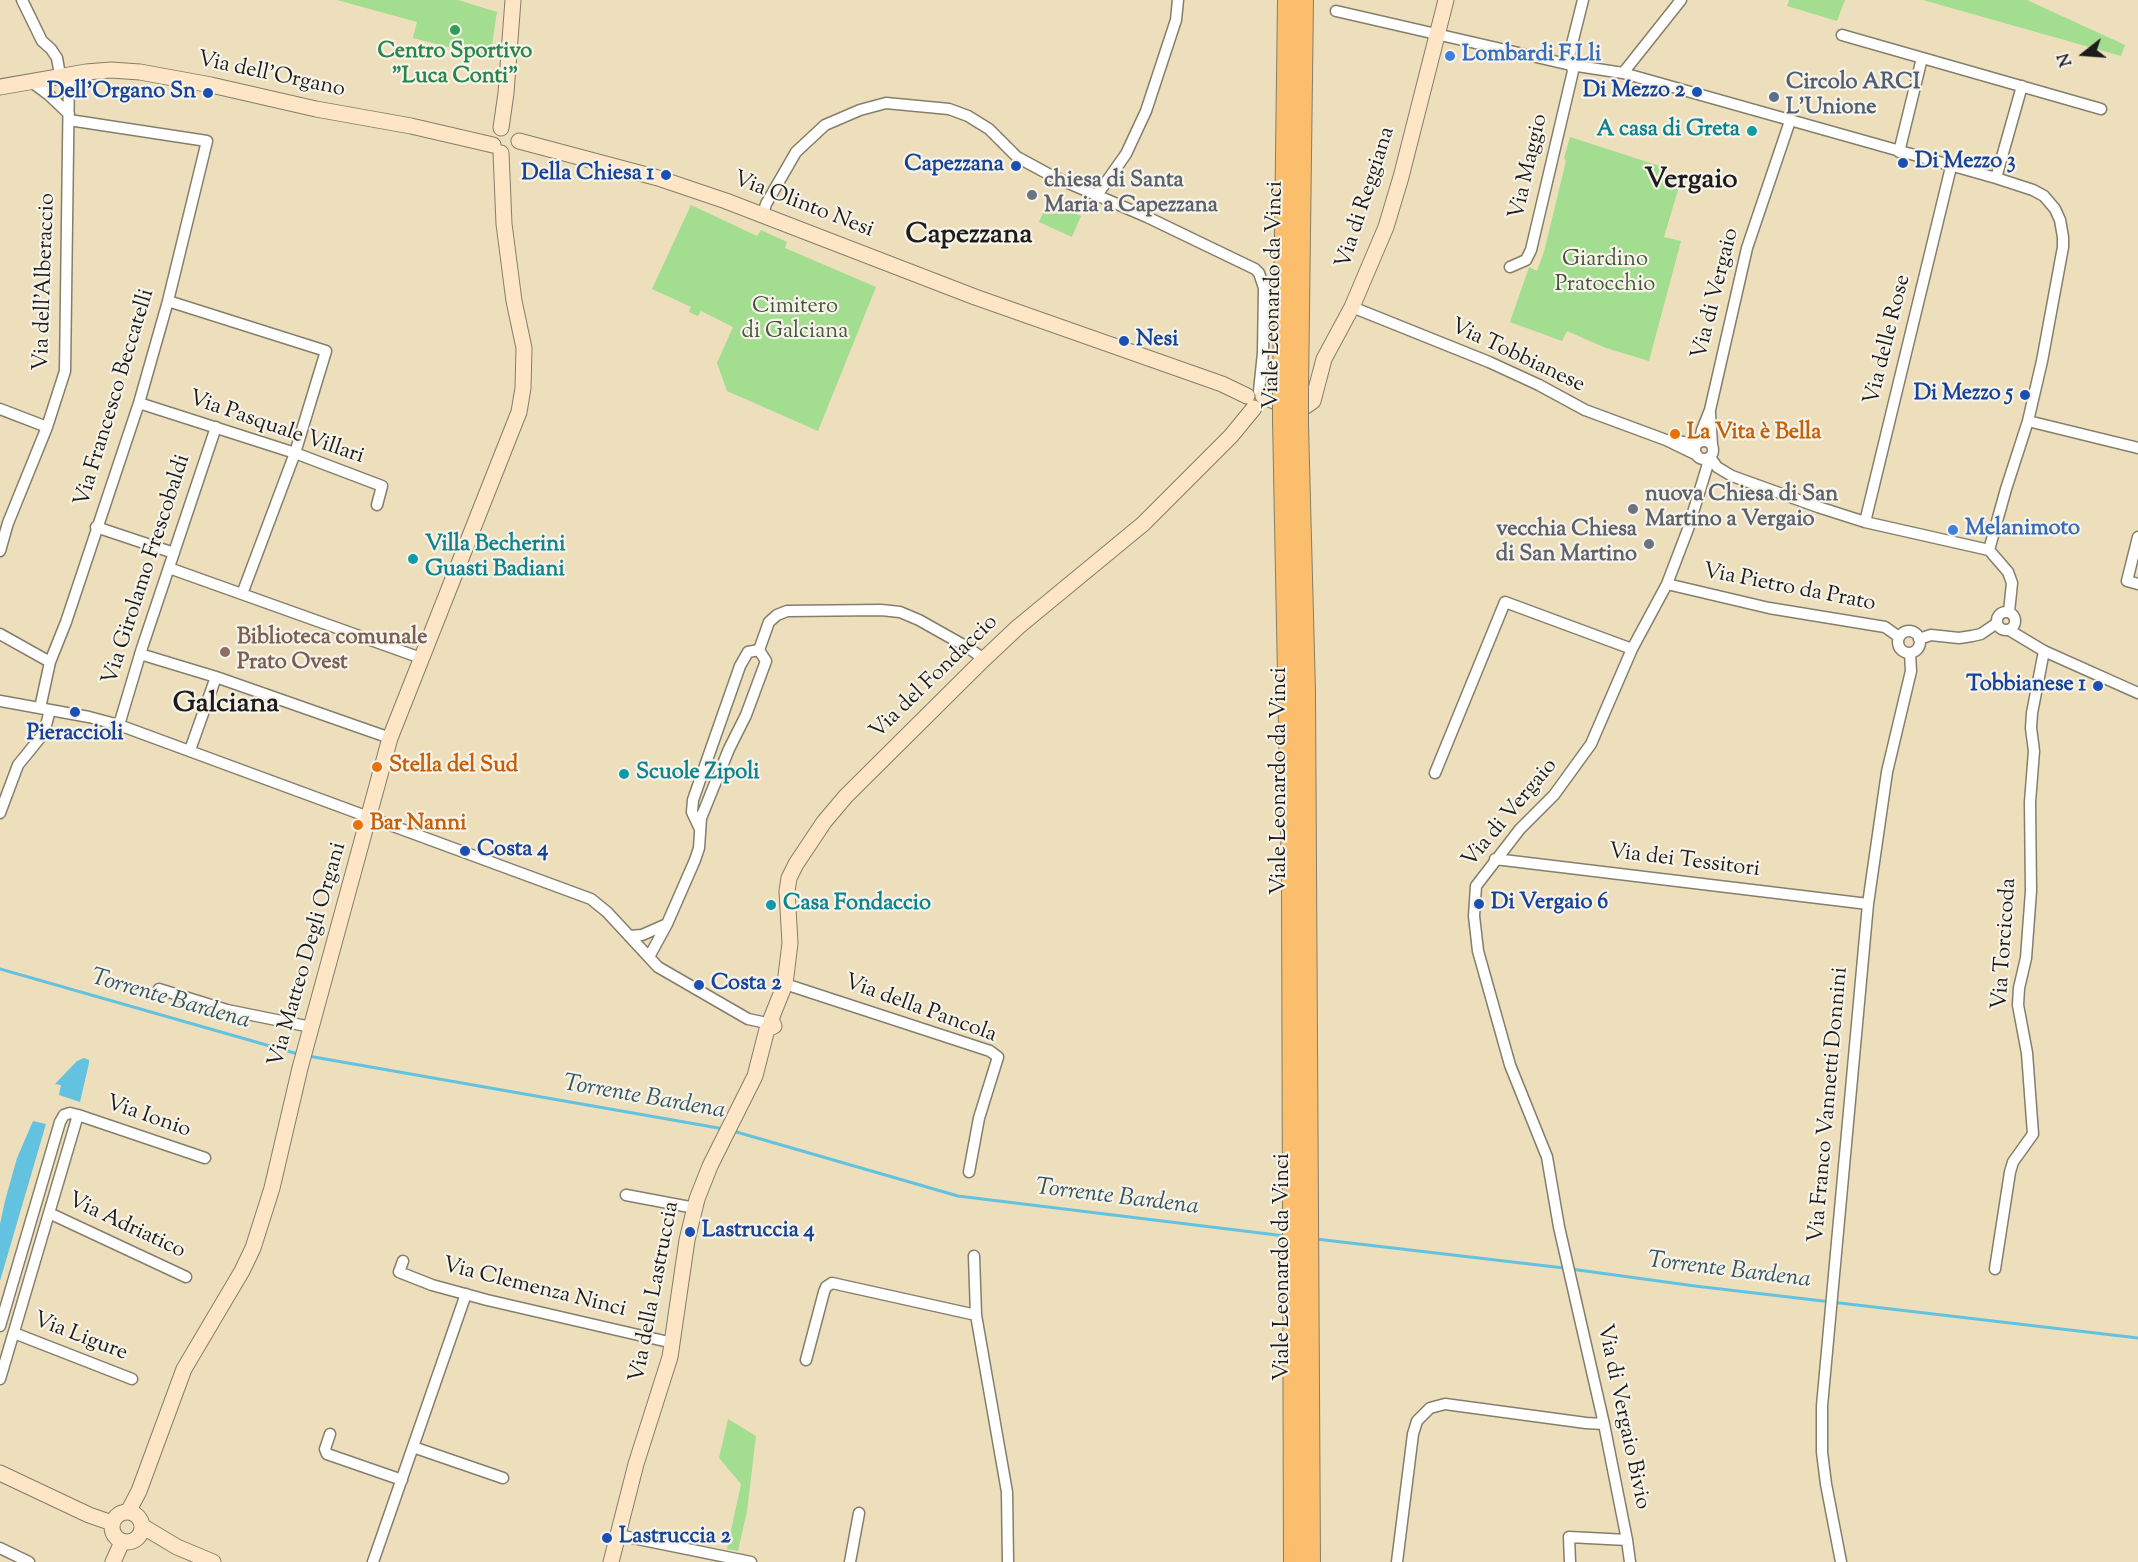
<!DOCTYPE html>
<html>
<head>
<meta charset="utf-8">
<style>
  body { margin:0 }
  #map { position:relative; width:2138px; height:1562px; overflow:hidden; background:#eddfbc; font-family:"Sorts Mill Goudy",serif }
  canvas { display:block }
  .north { position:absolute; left:2054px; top:24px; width:60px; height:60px; -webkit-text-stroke:4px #f7f3e8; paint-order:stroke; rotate:253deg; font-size:16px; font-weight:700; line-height:24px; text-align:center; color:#1c1c1c }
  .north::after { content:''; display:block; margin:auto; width:21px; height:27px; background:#1c1c1c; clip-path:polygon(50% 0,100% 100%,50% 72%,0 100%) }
</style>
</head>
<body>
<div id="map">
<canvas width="2138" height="1562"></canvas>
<div class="north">N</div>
</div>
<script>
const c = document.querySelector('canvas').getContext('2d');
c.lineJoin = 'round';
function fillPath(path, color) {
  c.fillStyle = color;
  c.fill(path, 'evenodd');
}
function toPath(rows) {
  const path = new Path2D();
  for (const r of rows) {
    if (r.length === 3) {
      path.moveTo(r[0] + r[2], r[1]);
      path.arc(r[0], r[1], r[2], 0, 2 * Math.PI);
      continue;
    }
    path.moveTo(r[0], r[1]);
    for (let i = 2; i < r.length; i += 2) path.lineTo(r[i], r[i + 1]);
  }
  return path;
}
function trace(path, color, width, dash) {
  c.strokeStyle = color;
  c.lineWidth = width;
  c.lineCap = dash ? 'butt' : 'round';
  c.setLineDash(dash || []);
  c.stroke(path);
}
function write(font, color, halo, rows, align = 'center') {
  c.font = font + ' "Sorts Mill Goudy",serif';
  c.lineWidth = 4.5;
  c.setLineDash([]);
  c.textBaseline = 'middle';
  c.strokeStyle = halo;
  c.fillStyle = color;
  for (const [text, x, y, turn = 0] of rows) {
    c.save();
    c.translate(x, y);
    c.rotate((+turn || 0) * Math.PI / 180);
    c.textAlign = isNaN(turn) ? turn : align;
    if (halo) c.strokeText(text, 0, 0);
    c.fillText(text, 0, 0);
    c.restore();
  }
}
const green = toPath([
  [337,0,458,0,497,12,490,58,413,38,417,22],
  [1789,0,1845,0,1837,21,1787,6],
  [1923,0,2027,0,2125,45,2121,56],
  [1570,137,1666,168,1665,174,1681,180,1664,237,1681,241,1649,361,1606,348,1567,331,1562,341,1510,322,1529,267,1537,271,1544,252,1566,161,1564,158],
  [1048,201,1081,216,1072,237,1039,222],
  [691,205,757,236,761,230,787,242,785,248,876,287,818,431,727,391,717,363,733,327,701,311,698,316,689,312,691,307,652,289],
  [728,1419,756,1436,747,1511,738,1551,727,1549,741,1484,719,1458]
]);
const water = toPath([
  [84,1058,89,1060,89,1063,80,1102,59,1095,61,1085,55,1084,77,1061],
  [33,1121,46,1124,0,1281,0,1224,5,1201,17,1158]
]);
const stream = toPath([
  [0,969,298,1054],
  [308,1056,724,1129],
  [733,1131,958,1196,1285,1236],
  [1316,1239,1564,1268],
  [1571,1269,1695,1286,2138,1338]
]);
const street = toPath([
  [22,0,42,41,51,49,57,58,60,75],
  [1336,11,1571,65,1623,73,1996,178,2033,190,2044,196,2055,209,2060,220,2063,237,2063,247,2042,361,2028,421,2006,489,1989,550],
  [1842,35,2101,109],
  [1623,73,1681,0],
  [30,81,49,95,69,114],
  [1899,152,1922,58],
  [1996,178,2022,86],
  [1097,195,1126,154,1146,111,1176,20,1178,0],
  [763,214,766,204,796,152,825,125,860,110,886,103,949,109,968,116,989,129,1017,157,1052,176,1147,217,1255,269,1259,273,1264,288,1263,353,1259,391],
  [1510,267,1526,260,1531,250,1573,71,1569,56,1583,0],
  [168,301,326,351,295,453,242,594],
  [1352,307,1489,362,1539,385,1585,410,1666,440,1697,455],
  [139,403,295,453,382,486,377,505],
  [0,409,47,427],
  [1710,413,1712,445],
  [2028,421,2138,448],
  [1669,440,1697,444],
  [1704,450,9],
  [1700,441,1702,430,1710,410,1747,248,1790,121],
  [1710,457,1717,467,1732,476,1818,507,1865,522,1989,550,2008,572,2012,583,2009,612],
  [1865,522,1951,167],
  [96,527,174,553],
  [2138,537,2127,581,2138,584],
  [0,551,8,523,47,427,65,371,69,74],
  [169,568,421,658],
  [1667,584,1769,608,1885,627,1899,637],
  [2006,621,9],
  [2009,630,2044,651,2138,693],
  [1909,642,11],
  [0,634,50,662],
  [1919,639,1931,635,1959,638,1972,636,1981,634,1997,623],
  [759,650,769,622,777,615,787,611,881,610,900,612,919,620,967,647,984,659],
  [140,654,216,677,390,738],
  [0,701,89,717,119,725,591,899,607,912,658,967,748,1019,762,1022],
  [40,708,50,662,66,622,139,403,168,301,207,141,69,120],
  [119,725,142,648,216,427],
  [190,750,216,677],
  [1435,773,1505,602,1632,649],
  [0,813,18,765,44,733,50,710],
  [700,829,692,812,693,800,740,666,748,652,759,650],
  [1495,859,1868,904],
  [629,936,642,935,667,924],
  [649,957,667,924,695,860,699,848,701,818,729,749,746,715,766,661,759,650],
  [785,984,990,1051,998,1057,979,1118,969,1172],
  [159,989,227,1010,311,1027],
  [626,1195,695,1208],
  [49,1213,186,1277],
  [974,1256,976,1315,1007,1492,1008,1562],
  [403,1261,399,1272,432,1285,487,1300,673,1343],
  [1995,1269,2010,1172,2013,1162,2033,1134,2027,1053,2018,1005,2019,988,2026,958,2031,891,2030,802,2034,751,2031,728,2032,713,2044,651],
  [0,1326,60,1122,64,1115,70,1113,78,1115,205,1158],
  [14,1333,132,1379],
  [806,1360,824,1292,826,1287,832,1283,976,1315],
  [0,1379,78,1115],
  [330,1434,325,1449,327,1454,402,1480],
  [413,1447,503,1478],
  [618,1535,751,1562],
  [0,1548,29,1562],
  [373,1562,466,1294],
  [850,1562,859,1513],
  [1397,1562,1413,1434,1417,1421,1430,1408,1445,1404,1586,1423,1604,1424],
  [1570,1562,1569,1537,1627,1540],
  [1630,1562,1627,1540,1604,1424,1559,1227,1547,1157,1510,1065,1478,951,1474,916,1476,886,1520,829,1554,795,1591,744,1632,649,1667,584,1688,529,1707,467,1708,458],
  [1841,1562,1826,1484,1822,1452,1822,1406,1868,904,1887,772,1911,671,1910,653]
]);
const secondary = toPath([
  [0,87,86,72,111,70,140,72,211,85,316,109,411,126,493,145],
  [501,128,506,93,513,0],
  [519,141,658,178,726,201,975,297,1222,384,1247,396],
  [1263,396,1276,402,1300,406,1306,406,1313,401,1324,359,1352,307,1386,227,1401,177,1446,0],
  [0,1473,89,1515,112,1523],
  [127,1527,15],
  [128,1512,139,1491,184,1369,242,1271,253,1248,272,1188,300,1068,390,738,519,412,523,388,524,348,514,301,504,224,501,153],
  [142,1526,177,1547,213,1562],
  [113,1562,122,1542],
  [611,1562,636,1464,670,1357,687,1240,697,1199,710,1166,755,1076,767,1029,774,1026,771,1019,785,984,790,943,787,891,789,878,796,864,824,822,846,796,984,659,1018,627,1143,524,1231,436,1254,408]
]);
const highway = toPath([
  [1283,387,1288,0],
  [1298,388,1303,0],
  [1283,420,1292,881,1294,1562],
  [1298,425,1305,692,1310,1562]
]);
const highwayBridge = toPath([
  [1283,387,1283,420],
  [1298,425,1298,388]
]);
const markers = [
  [455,30,6,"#2e9e5b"],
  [1450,56,6,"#3f7fe0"],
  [1697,92,6,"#1a4fb4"],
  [208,93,6,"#1a4fb4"],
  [1774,97,6,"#5c6f8a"],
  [1752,131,6,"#0f9aa8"],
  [1903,163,6,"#1a4fb4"],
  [1016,166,6,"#1a4fb4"],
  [666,175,6,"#1a4fb4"],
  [1032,195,6,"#6b7280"],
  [1124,341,6,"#1a4fb4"],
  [2025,395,6,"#1a4fb4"],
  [1675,434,6,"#e8710a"],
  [1633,509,6,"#6b7280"],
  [1953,530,6,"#3f7fe0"],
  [1649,544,6,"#6b7280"],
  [413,559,6,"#0f9aa8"],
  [225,652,6,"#8d6e63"],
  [2098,686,6,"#1a4fb4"],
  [75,712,6,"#1a4fb4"],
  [377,767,6,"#e8710a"],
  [624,774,6,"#0f9aa8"],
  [358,825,6,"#e8710a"],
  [465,851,6,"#1a4fb4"],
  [1479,904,6,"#1a4fb4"],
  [771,905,6,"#0f9aa8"],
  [699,985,6,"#1a4fb4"],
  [690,1232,6,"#1a4fb4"],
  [607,1538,6,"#1a4fb4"]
];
const leisureNames = [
  ["Centro Sportivo",455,53],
  ["\"Luca Conti\"",455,78]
];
const shopNames = [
  ["Lombardi F.Lli",1462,56],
  ["Melanimoto",1965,530]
];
const streetNames = [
  ["Via dell'Organo",271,76,12],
  ["Via Maggio",1530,167,-77],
  ["Via di Reggiana",1367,198,-72],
  ["Via Olinto Nesi",803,206,21],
  ["Via dell'Alberaccio",46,282,-88],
  ["Via di Vergaio",1717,294,-76],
  ["Viale Leonardo da Vinci",1275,295,-89],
  ["Via delle Rose",1889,340,-76],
  ["Via Tobbianese",1517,357,25],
  ["Via Francesco Beccatelli",116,398,-73],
  ["Via Pasquale Villari",276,429,19],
  ["Via Girolamo Frescobaldi",148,570,-72],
  ["Via Pietro da Prato",1789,589,11],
  ["Via del Fondaccio",935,678,-44],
  ["Viale Leonardo da Vinci",1281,781,-90],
  ["Via di Vergaio",1511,814,-50],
  ["Via dei Tessitori",1684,862,7],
  ["Via Torcicoda",2006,944,-86],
  ["Via Matteo Degli Organi",309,955,-74],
  ["Via della Pancola",920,1010,20],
  ["Via Franco Vannetti Donnini",1830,1105,-85],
  ["Via Ionio",148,1118,19],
  ["Via Adriatico",126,1227,25],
  ["Viale Leonardo da Vinci",1284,1267,-90],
  ["Via Clemenza Ninci",534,1289,14],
  ["Via della Lastruccia",656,1292,-79],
  ["Via Ligure",80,1338,21],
  ["Via di Vergaio Bivio",1622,1417,78]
];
const serviceNames = [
  ["Circolo ARCI",1786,84],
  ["L'Unione",1786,109]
];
const transitNames = [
  ["Di Mezzo 2",1685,92,"right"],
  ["Dell'Organo Sn",196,93,"right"],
  ["Di Mezzo 3",1915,163],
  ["Capezzana",1004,166,"right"],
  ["Della Chiesa 1",654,175,"right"],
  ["Nesi",1136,341],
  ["Di Mezzo 5",2013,395,"right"],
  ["Tobbianese 1",2086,686,"right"],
  ["Pieraccioli",75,735,"center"],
  ["Costa 4",477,851],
  ["Di Vergaio 6",1491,904],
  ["Costa 2",711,985],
  ["Lastruccia 4",702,1232],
  ["Lastruccia 2",619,1538]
];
const cultureNames = [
  ["A casa di Greta",1740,131,"right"],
  ["Villa Becherini",425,546],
  ["Guasti Badiani",425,571],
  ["Scuole Zipoli",636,774],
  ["Casa Fondaccio",783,905]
];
const worshipNames = [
  ["chiesa di Santa",1044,182],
  ["Maria a Capezzana",1044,207],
  ["nuova Chiesa di San",1645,496],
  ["Martino a Vergaio",1645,521],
  ["vecchia Chiesa",1637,531,"right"],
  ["di San Martino",1637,556,"right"]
];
const parkNames = [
  ["Giardino",1605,261],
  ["Pratocchio",1605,286],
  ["Cimitero",795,308],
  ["di Galciana",795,333]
];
const foodNames = [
  ["La Vita è Bella",1687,434],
  ["Stella del Sud",389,767],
  ["Bar Nanni",370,825]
];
const educationNames = [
  ["Biblioteca comunale",237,639],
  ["Prato Ovest",237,664]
];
const waterNames = [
  ["Torrente Bardena",170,1001,16],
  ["Torrente Bardena",644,1099,10],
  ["Torrente Bardena",1117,1199,7],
  ["Torrente Bardena",1729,1272,7]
];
const districtNames = [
  ["Vergaio",1691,182],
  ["Capezzana",969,237],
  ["Galciana",226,706]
];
fillPath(green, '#a2dd90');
fillPath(water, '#62c2e0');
trace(stream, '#62c2e0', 3);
trace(street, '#847e6c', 13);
trace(secondary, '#847e6c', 17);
trace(highway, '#847e6c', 22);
trace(street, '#fff', 10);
trace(secondary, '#fde5c5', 15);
trace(highway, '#fabe6d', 20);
trace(highwayBridge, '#847e6c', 22, []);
trace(highwayBridge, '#fabe6d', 20);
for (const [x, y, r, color] of markers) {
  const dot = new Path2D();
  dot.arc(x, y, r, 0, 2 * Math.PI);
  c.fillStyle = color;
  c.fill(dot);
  trace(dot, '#f7f3e8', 2);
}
write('bold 22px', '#27864d', '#f7f3e8', leisureNames);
write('bold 22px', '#366cbe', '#f7f3e8', shopNames, 'left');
write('22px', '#1c1c1c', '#f7f3e8', streetNames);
write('bold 22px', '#4e5e75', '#f7f3e8', serviceNames, 'left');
write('bold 22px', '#164399', '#f7f3e8', transitNames, 'left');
write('bold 22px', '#0d838f', '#f7f3e8', cultureNames, 'left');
write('bold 22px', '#5b616d', '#f7f3e8', worshipNames, 'left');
write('22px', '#44563f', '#f7f3e8', parkNames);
write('bold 22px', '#c56008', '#f7f3e8', foodNames, 'left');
write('bold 22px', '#785e54', '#f7f3e8', educationNames, 'left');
write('italic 24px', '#345661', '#f7f3e8', waterNames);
write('bold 28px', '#1c1c1c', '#f7f3e8', districtNames);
</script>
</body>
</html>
